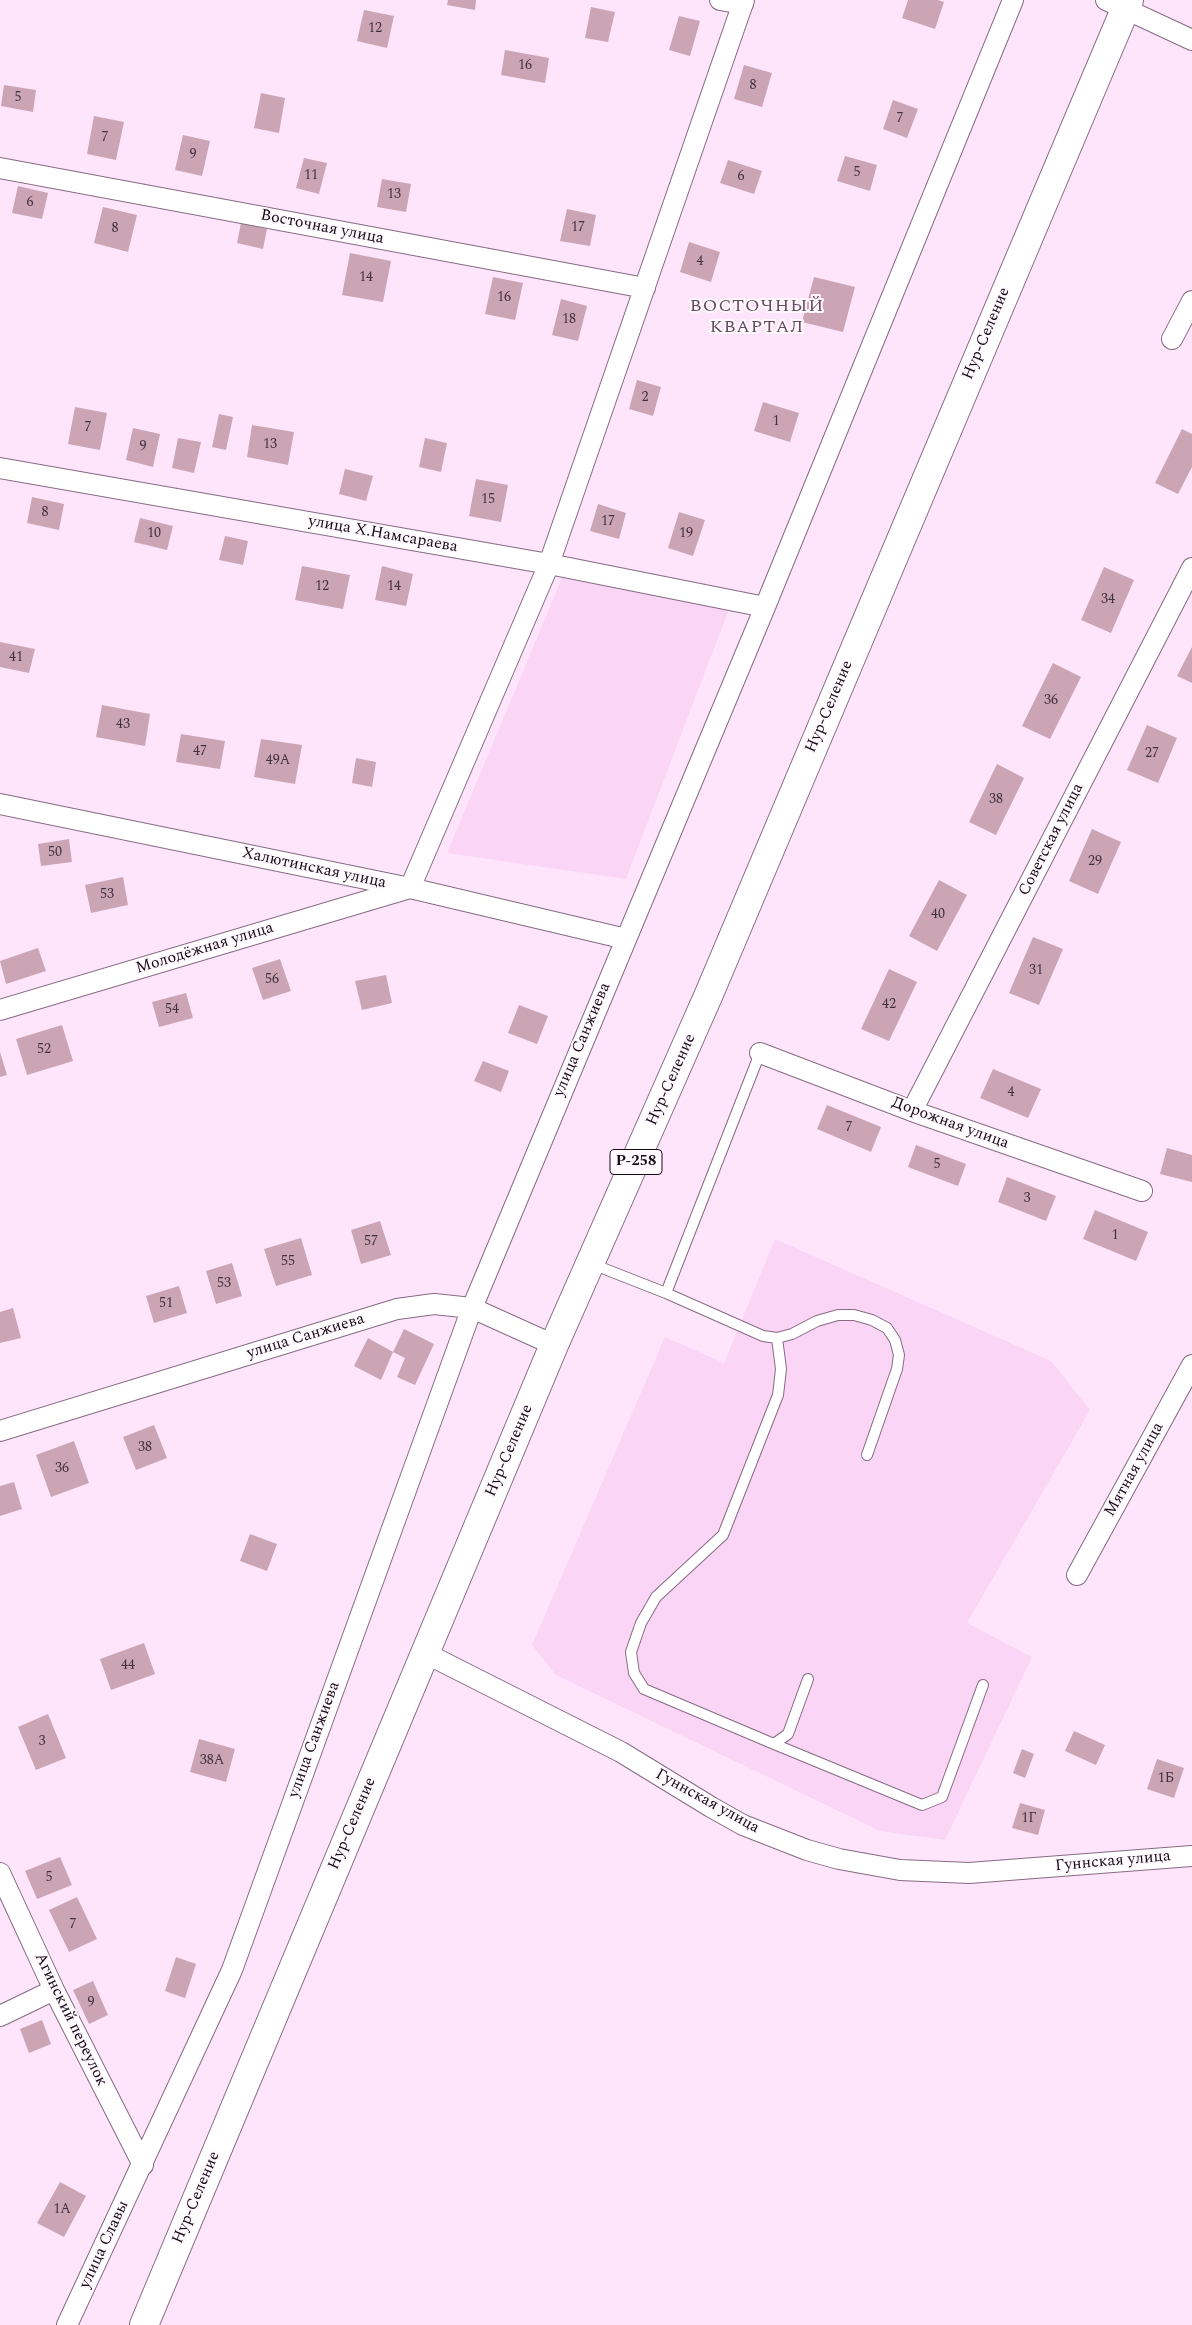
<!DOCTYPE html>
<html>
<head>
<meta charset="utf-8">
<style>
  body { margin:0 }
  canvas { display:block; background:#fee5fb }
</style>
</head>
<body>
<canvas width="1192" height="2325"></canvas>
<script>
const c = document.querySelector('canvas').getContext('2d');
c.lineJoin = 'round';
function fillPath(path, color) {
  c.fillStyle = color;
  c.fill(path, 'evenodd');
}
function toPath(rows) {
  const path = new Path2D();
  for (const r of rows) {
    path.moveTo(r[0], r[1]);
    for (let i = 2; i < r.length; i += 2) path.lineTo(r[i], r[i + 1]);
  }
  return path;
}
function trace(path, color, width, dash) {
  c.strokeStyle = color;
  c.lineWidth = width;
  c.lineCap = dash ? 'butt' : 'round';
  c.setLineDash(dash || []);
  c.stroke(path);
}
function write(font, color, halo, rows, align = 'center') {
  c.font = font + ' Spectral,serif';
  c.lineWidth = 4;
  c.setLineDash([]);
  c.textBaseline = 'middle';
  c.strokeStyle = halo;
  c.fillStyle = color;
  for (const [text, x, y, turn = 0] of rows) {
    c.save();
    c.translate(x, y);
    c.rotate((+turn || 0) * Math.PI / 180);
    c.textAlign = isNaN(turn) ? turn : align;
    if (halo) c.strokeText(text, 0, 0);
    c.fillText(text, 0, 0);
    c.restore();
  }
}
const built = toPath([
  [562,578,729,609,626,879,447,853],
  [775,1239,1051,1361,1090,1410,967,1623,1032,1657,945,1840,880,1831,556,1675,532,1645,665,1337,724,1363]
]);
const building = toPath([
  [448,0,476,0,475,10,447,5],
  [908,0,938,0,944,2,935,29,902,18],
  [591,7,615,12,608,42,585,38],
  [364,10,394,16,387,48,357,41],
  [679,16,700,21,690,56,669,50],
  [505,50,549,58,545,83,501,75],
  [744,65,772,73,762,107,734,99],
  [4,85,36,90,33,112,1,106],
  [261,93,285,98,279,133,254,128],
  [893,100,918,109,907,138,883,129],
  [94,116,124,122,116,160,87,154],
  [183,135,210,141,202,176,175,170],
  [845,156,877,165,870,191,837,181],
  [304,158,327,163,319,194,296,188],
  [728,160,762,171,754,194,720,183],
  [382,179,411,184,406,212,377,207],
  [18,186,48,193,42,219,12,213],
  [103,207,137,215,128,252,94,243],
  [567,209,596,215,590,246,560,241],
  [241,223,267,229,263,249,237,243],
  [689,242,720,252,711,282,680,272],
  [350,253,391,261,383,302,342,295],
  [493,277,523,283,515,320,485,314],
  [814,277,855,287,843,332,802,322],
  [561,299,587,306,578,341,552,335],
  [637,380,661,387,653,416,629,409],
  [763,402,799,413,790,442,754,431],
  [75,407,107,413,100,450,68,444],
  [219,414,233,417,226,450,212,447],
  [252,425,294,432,288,465,247,457],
  [133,428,160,434,153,467,126,460],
  [1182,429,1192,434,1192,467,1178,494,1155,483],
  [178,438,201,442,194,473,172,468],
  [425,438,447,443,441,472,419,467],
  [345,469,373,476,366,501,339,494],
  [476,479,508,485,501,522,469,516],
  [32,497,64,504,59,530,27,523],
  [598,504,626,513,619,539,590,531],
  [679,512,705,520,693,556,668,548],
  [140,518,173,526,167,550,134,542],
  [225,536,248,541,243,565,219,560],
  [302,566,350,575,343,609,295,600],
  [382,566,413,574,406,606,375,600],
  [1104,567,1134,580,1111,633,1081,620],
  [0,642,35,649,29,673,0,667],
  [1192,647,1192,683,1177,676],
  [1053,663,1081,677,1050,739,1022,726],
  [102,705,150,714,145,746,96,737],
  [1147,725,1177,738,1158,783,1127,770],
  [181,734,225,741,220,769,176,762],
  [261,739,302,745,295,784,254,777],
  [356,758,376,762,372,787,352,783],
  [997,764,1024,778,996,835,969,822],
  [1092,829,1121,842,1098,894,1069,881],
  [69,839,72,862,41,866,38,844],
  [123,877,128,905,91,913,85,885],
  [939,880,967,895,937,951,909,936],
  [1033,937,1063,949,1039,1005,1009,993],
  [38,948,46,971,6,984,0,961],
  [280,959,291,991,263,1000,252,968],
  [889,969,917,982,889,1041,861,1029],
  [386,975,392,1003,362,1010,355,981],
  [186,993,193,1018,159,1027,152,1002],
  [519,1005,548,1016,537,1044,508,1033],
  [62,1025,73,1061,27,1075,16,1039],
  [0,1052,7,1075,0,1077],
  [483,1061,509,1071,501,1092,474,1081],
  [993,1069,1041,1089,1028,1118,980,1098],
  [827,1105,881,1127,871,1152,817,1129],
  [916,1145,966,1164,958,1186,908,1167],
  [1167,1148,1192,1155,1192,1182,1160,1174],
  [1007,1177,1056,1196,1046,1221,998,1202],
  [1095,1210,1148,1232,1136,1261,1083,1239],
  [380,1221,391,1255,361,1264,351,1230],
  [301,1238,312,1275,276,1286,264,1249],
  [232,1263,242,1296,216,1304,206,1271],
  [179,1286,187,1313,154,1323,146,1296],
  [13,1308,21,1338,0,1343,0,1312],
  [404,1329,434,1344,415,1385,397,1377,405,1358,393,1352],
  [368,1338,393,1352,381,1380,354,1366],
  [154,1425,167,1458,136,1470,123,1437],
  [74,1441,89,1483,51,1497,36,1455],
  [14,1482,22,1509,0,1516,0,1486],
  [250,1534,277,1544,267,1571,240,1561],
  [144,1643,155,1674,111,1690,100,1659],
  [48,1714,66,1758,36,1770,18,1727],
  [1074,1731,1105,1745,1096,1765,1065,1751],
  [199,1739,235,1749,226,1782,190,1772],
  [1022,1749,1034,1754,1025,1778,1013,1773],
  [1157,1759,1184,1768,1174,1798,1147,1789],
  [1020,1803,1045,1810,1038,1835,1012,1828],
  [60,1857,72,1885,37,1899,25,1871],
  [77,1897,97,1939,69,1952,49,1910],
  [176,1957,196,1964,185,1998,165,1991],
  [93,1981,108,2015,89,2024,73,1990],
  [42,2020,51,2044,29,2053,20,2029],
  [60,2182,86,2196,64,2237,37,2223]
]);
const service = toPath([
  [760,1053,666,1293,763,1336,777,1338,792,1334,817,1321,838,1315,854,1315,872,1320,887,1328,895,1340,899,1355,897,1369,867,1455],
  [592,1264,666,1293],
  [777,1338,781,1369,778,1395,723,1535,656,1597,641,1623,631,1652,634,1673,644,1689,774,1744,788,1734,808,1679],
  [774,1744,922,1805,942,1797,983,1685]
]);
const minor = toPath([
  [720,0,743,4],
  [1106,0,1192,40],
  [0,168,645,288],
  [1172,339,1192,301],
  [0,468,549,564,765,607],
  [0,804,410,888,626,939],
  [0,1010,410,888,549,564,744,0],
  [760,1053,912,1111,1142,1191],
  [912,1111,1192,568],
  [0,1431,397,1309,434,1304,472,1308,554,1345],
  [1077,1575,1192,1365],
  [425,1653,621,1752,711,1807,743,1825,807,1850,839,1859,900,1870,969,1873,1192,1856],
  [0,1873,54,1990,143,2165],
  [0,2016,54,1990],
  [67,2325,232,1970,472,1308,765,607,1013,0]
]);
const trunk = toPath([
  [144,2325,554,1345,709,994,1129,0]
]);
const numberNames = [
  ["12",375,29],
  ["16",525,66],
  ["8",753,86],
  ["5",18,98],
  ["7",900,119],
  ["7",105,138],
  ["9",193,155],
  ["5",857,173],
  ["11",311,176],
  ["6",741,177],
  ["13",394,195],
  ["6",30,203],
  ["17",578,228],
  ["8",115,229],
  ["4",700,262],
  ["14",366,278],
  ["16",504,298],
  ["18",569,320],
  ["2",645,398],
  ["1",776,422],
  ["7",88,428],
  ["13",270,445],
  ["9",143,447],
  ["15",488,500],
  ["8",45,513],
  ["17",608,522],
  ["10",154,534],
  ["19",686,534],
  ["12",322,587],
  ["14",394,587],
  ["34",1108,600],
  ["41",16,658],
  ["36",1051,701],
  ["43",123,725],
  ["47",200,752],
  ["27",1152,754],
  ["49А",278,761],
  ["38",996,800],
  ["50",55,853],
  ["29",1095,862],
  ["53",107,895],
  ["40",938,915],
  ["31",1036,971],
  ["56",272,980],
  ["42",889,1005],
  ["54",172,1010],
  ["52",44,1050],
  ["4",1011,1093],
  ["7",849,1128],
  ["5",937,1165],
  ["3",1027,1199],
  ["1",1115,1236],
  ["57",371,1242],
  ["55",288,1262],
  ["53",224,1284],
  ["51",166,1304],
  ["38",145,1448],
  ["36",62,1469],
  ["44",128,1666],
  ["3",42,1742],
  ["38А",212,1761],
  ["1Б",1166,1779],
  ["1Г",1029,1819],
  ["5",49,1878],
  ["7",73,1925],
  ["9",91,2003],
  ["1А",62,2210]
];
const shields = [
  [636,1162,52]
];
const shieldNames = [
  ["Р-258",636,1162]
];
const streetNames = [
  ["Восточная улица",322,228,11],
  ["Нур-Селение",987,334,-67],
  ["улица Х.Намсараева",383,535,10],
  ["Нур-Селение",830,707,-67],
  ["Советская улица",1052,840,-63],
  ["Халютинская улица",314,869,12],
  ["Молодёжная улица",205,949,-17],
  ["улица Санжиева",583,1040,-67],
  ["Нур-Селение",672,1080,-66],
  ["Дорожная улица",950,1124,20],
  ["улица Санжиева",306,1337,-17],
  ["Нур-Селение",510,1451,-67],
  ["Мятная улица",1135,1470,-61],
  ["улица Санжиева",315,1740,-70],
  ["Гуннская улица",707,1802,29],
  ["Нур-Селение",353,1824,-67],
  ["Гуннская улица",1113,1862,-5],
  ["Агинский переулок",70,2020,64],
  ["Нур-Селение",197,2198,-67],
  ["улица Славы",105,2245,-65]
];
const neighbourhoodNames = [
  ["ВОСТОЧНЫЙ",757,307],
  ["КВАРТАЛ",757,328]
];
fillPath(built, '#fad5f6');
fillPath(building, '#cca5b5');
trace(service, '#866b83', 12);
trace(minor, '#866b83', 22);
trace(trunk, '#866b83', 30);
trace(service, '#fff', 10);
trace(minor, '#fff', 20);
trace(trunk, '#fff', 28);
write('14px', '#42313c', null, numberNames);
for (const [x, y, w] of shields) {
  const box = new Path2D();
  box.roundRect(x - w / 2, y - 12.5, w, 25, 4);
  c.fillStyle = '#fff9fe';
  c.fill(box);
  trace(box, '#140a14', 1);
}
write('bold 15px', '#140a14', null, shieldNames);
write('16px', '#140a14', '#fff9fe', streetNames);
c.letterSpacing = '1px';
write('18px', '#644b62', '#fff9fe', neighbourhoodNames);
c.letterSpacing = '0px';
</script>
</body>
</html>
